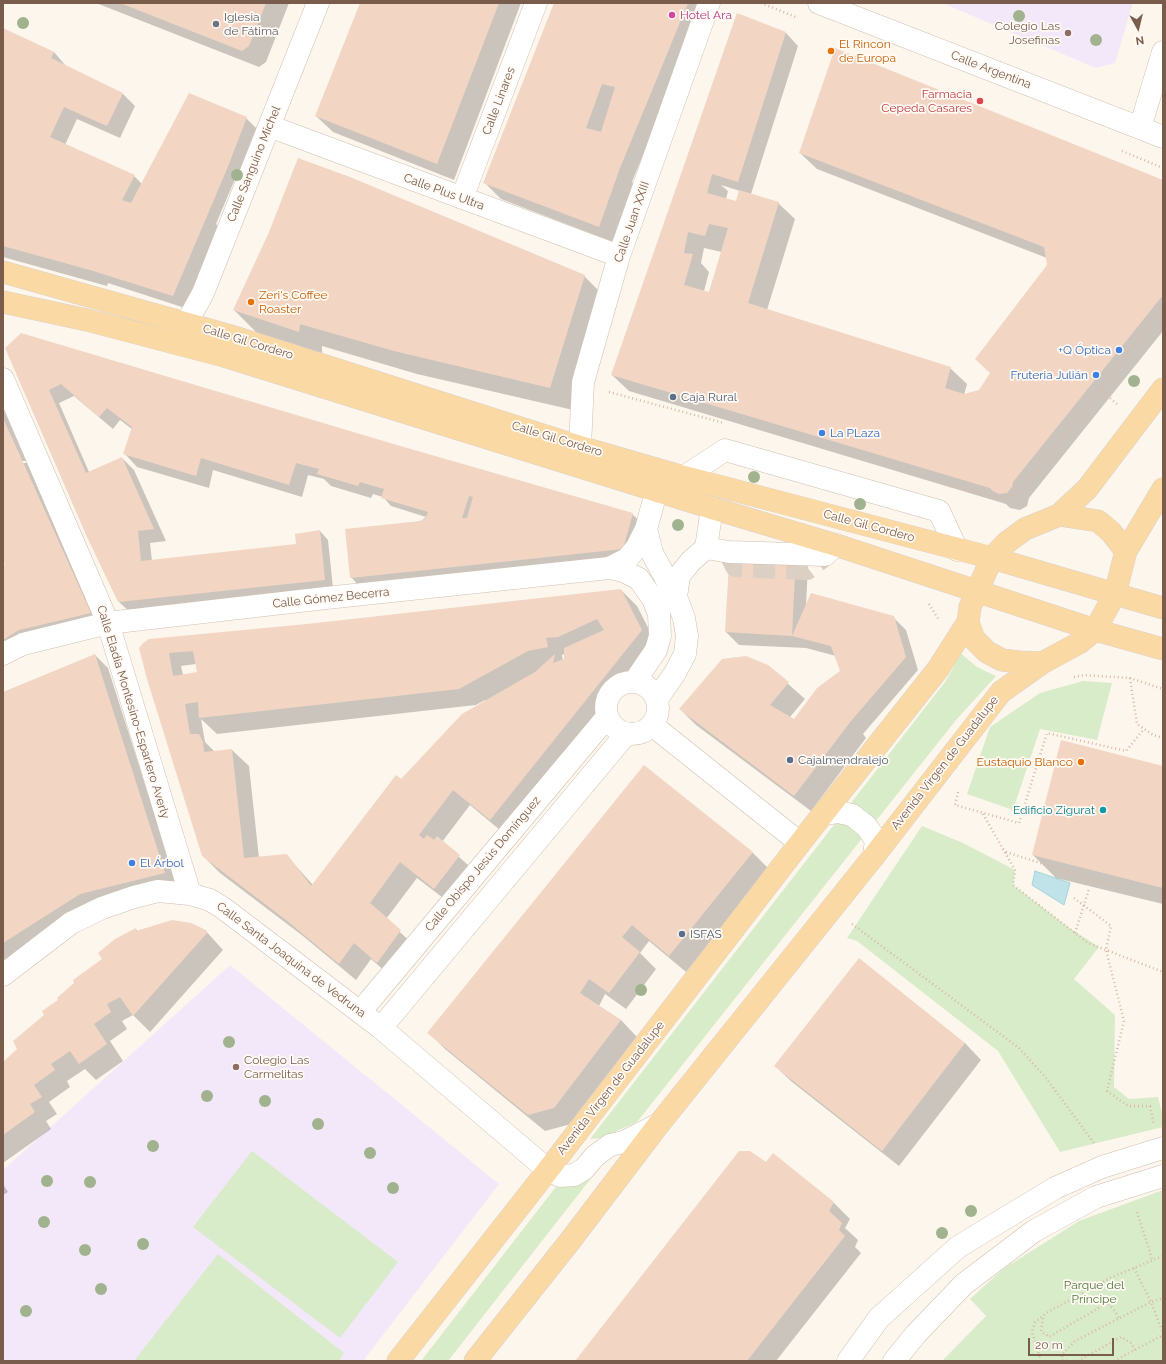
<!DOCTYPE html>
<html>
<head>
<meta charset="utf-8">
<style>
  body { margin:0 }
  #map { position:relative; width:1166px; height:1364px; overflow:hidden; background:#fdf6ec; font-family:Raleway,sans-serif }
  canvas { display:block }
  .frame { position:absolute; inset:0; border:4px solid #7a5c4d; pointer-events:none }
  .north { position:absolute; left:1118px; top:8px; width:40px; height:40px; -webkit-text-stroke:3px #fffaf3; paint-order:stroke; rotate:172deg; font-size:11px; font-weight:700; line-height:16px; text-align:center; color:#7a5c4d }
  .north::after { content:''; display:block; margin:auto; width:14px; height:18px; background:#7a5c4d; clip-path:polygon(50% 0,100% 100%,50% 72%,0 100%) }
  .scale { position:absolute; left:1028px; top:1338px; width:86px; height:18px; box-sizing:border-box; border:2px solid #7a5c4d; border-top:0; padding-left:5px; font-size:12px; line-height:14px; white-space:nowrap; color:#7a5c4d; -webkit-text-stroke:3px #fffaf3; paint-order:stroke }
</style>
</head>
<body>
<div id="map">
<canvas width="1166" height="1364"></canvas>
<div class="frame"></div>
<div class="north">N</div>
<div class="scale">20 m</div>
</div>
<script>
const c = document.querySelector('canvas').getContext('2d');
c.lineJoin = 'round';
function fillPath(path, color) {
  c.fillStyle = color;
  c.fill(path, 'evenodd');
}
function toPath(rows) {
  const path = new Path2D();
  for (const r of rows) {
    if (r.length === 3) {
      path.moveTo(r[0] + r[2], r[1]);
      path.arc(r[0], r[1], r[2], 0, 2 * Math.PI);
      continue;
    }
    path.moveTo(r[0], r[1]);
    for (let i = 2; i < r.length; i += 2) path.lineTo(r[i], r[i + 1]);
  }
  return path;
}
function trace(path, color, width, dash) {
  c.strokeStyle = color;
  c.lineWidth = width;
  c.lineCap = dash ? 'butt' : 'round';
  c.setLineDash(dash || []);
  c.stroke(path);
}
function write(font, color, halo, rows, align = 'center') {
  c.font = font + ' Raleway,sans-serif';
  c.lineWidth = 3.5;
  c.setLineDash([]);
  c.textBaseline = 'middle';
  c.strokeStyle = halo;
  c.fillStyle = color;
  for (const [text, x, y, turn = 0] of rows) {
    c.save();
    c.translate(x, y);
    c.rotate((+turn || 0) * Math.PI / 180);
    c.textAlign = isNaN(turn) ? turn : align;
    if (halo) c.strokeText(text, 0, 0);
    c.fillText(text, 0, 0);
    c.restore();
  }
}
const education = toPath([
  [942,3,1133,3,1115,63,1096,68],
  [230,965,499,1184,363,1361,3,1361,3,1170]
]);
const green = toPath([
  [959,652,977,667,996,676,956,720,637,1122,601,1138,590,1139,945,682,953,668],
  [1083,681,1112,683,1097,740,1040,729,1013,810,967,794,990,727,1040,693],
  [922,826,963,843,1015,870,1013,885,1068,927,1099,947,1074,979,1115,1015,1114,1087,1129,1099,1158,1097,1163,1116,1163,1127,1060,1152,998,1051,857,941,847,938],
  [252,1151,398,1262,340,1338,193,1227],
  [592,1177,448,1361,421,1361,555,1188,579,1184],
  [1163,1190,1163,1361,942,1361,986,1316,970,1299,1003,1269,1079,1221],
  [218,1254,344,1353,339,1361,134,1361]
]);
const water = toPath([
  [1035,871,1070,883,1064,905,1032,885,1035,871]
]);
const shadow = toPath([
  [96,3,289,3,266,62,259,67],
  [362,3,521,3,454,180,333,132,316,116],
  [555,3,705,4,632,182,636,186,616,243,501,199,485,183],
  [737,14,786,33,798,46,751,194,778,203,795,219,767,310,950,368,967,384,964,395,979,391,991,374,1048,265,1047,258,817,169,800,153,1163,181,1163,331,1029,498,1027,506,1020,510,1010,508,1006,504,629,391,612,375],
  [721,185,740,191,736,202,726,199,728,191],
  [704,248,722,252,709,293,704,291,709,272,701,263],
  [3,29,54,52,66,66,123,94,135,106,120,138,77,119,65,145,134,176,142,184,246,118,259,131,240,180,235,179,216,224,220,229,185,308,108,283,107,286,3,257],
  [584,276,607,299,573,410,417,374,322,346,322,355,257,333,234,310],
  [6,348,308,420,632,514,645,526,636,561,359,586,351,577,426,517,391,506,383,497,373,494,371,498,331,486,324,479,308,475,302,497,213,470,209,488,137,467,125,454,132,429,120,420,113,429,74,396,59,403,89,472,122,458,134,470,166,541,150,543,152,561,296,545,320,531,328,540,333,588,132,614,119,602],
  [3,400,102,626,3,660,3,565,6,564,3,558,3,463,28,463,28,461,3,461],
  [731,548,808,565,806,606,893,617,906,630,918,670,863,734,866,738,811,811,696,725,680,709,768,666,805,699,790,717,795,720,841,671,836,656,806,648,739,645,726,632],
  [621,590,637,606,658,647,507,836,470,805,442,842,476,872,451,904,417,878,386,919,417,948,394,979,371,959,356,980,303,936,220,873,203,856,141,648,308,625],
  [565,654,565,660,563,661,562,655],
  [196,664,198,673,183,675,181,666],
  [485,700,486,702,401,781,313,885,287,856,259,858,249,766,232,750,215,752,205,742,201,719,217,734,476,705],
  [95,655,108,668,177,885,3,965,3,693],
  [1163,767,1163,904,1056,878,1033,855],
  [752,852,769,869,686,972,649,941,640,953,656,969,626,1009,605,994,599,1006,621,1020,637,1037,571,1124,545,1131,445,1049,429,1033],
  [136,929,138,932,205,930,223,950,150,1032,133,1015,122,1021,127,1029,110,1041,123,1061,96,1080,85,1069,67,1081,70,1087,49,1102,57,1114,46,1121,51,1129,3,1163,3,1063,19,1049,60,1000],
  [965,1043,981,1060,899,1166,792,1082,775,1066],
  [773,1155,834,1203,850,1219,845,1228,858,1240,855,1247,861,1253,776,1361,577,1361],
  [3,1184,8,1192,3,1195]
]);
const building = toPath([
  [120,3,266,3,249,46,242,51],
  [360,3,499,3,437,164,315,116],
  [554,3,688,3,620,168,599,227,483,183],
  [602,84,615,87,601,132,586,128],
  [737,13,786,32,738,182,712,174,707,193,736,201,739,190,779,202,748,303,951,367,945,388,964,394,979,390,990,373,975,359,1047,265,1044,247,799,153,835,48,1163,180,1163,295,1013,482,1012,487,1007,493,999,494,993,491,990,488,611,375],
  [709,224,728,228,709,292,684,285,693,254,684,253,688,232,705,236],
  [3,28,54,52,51,58,123,93,107,126,64,107,50,137,135,175,122,200,131,203,189,93,247,117,227,169,173,296,90,270,3,246],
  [298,158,350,177,585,275,550,388,394,351,300,324,299,332,233,310,269,232],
  [21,333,397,445,633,513,623,549,350,578,345,529,420,521,425,519,428,512,381,498,384,489,360,482,358,486,317,474,319,469,296,463,289,485,201,458,196,476,123,454,132,427,107,408,99,417,61,384,49,390,86,473,122,457,154,529,138,531,141,561,296,544,295,534,320,530,325,580,118,602,87,537,5,348],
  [469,496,473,497,467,518,462,518],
  [3,418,91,613,19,630,3,640,3,564,5,564,3,560],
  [730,547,796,551,792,636,811,593,894,616,906,657,851,721,794,796,679,709,722,659,746,656,768,665,789,682,770,705,794,719,817,688,840,671,831,646,792,636,725,632],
  [621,589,642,630,490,820,453,790,419,835,424,839,427,835,434,840,437,836,460,855,434,889,400,862,370,903,401,930,377,963,354,943,339,964,286,920,202,856,147,679,139,648,143,643,149,639,307,624],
  [597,619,604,630,564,648,564,659,553,663,555,654,535,672,462,714,401,779,396,775,311,886,287,854,244,858,232,749,204,752,203,742,199,734,190,734,185,704,198,702,199,718,459,689,528,651,548,647,546,638,558,637],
  [193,651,197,672,173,676,169,653],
  [95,654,165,873,80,894,3,943,3,692],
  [1061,740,1163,766,1163,888,1032,855],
  [644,765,753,852,669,956,632,925,622,937,640,952,609,993,589,979,580,993,621,1020,554,1108,528,1115,427,1033],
  [172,920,191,923,206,930,207,933,133,1016,120,997,107,1004,111,1012,94,1024,107,1044,79,1064,70,1051,51,1064,55,1070,34,1085,42,1097,30,1104,35,1112,3,1135,3,1062,17,1049,13,1041,44,1015,42,1011,58,1000,57,998,74,983,73,980,102,959,98,953,115,939,136,928,136,931],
  [859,958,965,1043,882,1151,774,1066],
  [739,1151,750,1151,766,1162,773,1153,834,1202,829,1211,842,1223,839,1230,845,1236,747,1361,575,1361]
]);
const minorTunnel = toPath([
  [729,552,736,566,807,569,825,555]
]);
const path = toPath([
  [761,3,798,18],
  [1122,151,1163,168],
  [1100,389,1163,309],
  [609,392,724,423],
  [950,486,1003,498,1015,494,1030,480,1100,389,1119,406],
  [929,604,939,620],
  [1074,677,1084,675,1130,678,1163,689],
  [1130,678,1137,724,1153,735,1163,738],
  [958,792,955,805,1019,823,1047,733,1126,751,1144,729],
  [983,814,1015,870,1013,885,1088,943,1163,972],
  [1006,852,1112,886],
  [1074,898,1111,926,1106,950,1124,1021,1107,1091,1128,1106,1150,1106,1154,1125],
  [852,924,1019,1048,1046,1078,1094,1143],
  [1075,933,1089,889],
  [1137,1212,1152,1259],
  [1134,1268,1151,1302,1163,1333],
  [1043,1318,1041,1331,1049,1337,1107,1303,1115,1311,1119,1319],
  [1041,1361,1032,1332,1035,1322,1048,1312,1110,1278,1163,1256],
  [1067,1361,1062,1360,1062,1355,1075,1341,1151,1302,1163,1298],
  [1078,1361,1121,1337,1131,1343,1135,1350],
  [1114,1361,1163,1335]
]);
const minor = toPath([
  [819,3,1163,137],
  [269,126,619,256],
  [1140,128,1163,52],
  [462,198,536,3],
  [186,324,203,293,318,3],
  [3,379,108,623,190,894],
  [580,447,583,382,619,256,709,3],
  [684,477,725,450,939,511,957,550],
  [706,548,712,508],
  [609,568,624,571,639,579,653,599,659,614,660,636,656,650,635,681],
  [676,597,679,576,691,561,706,548,729,552,825,555,836,545],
  [3,654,23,644,108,623,326,598,609,568,627,559,637,547,646,529],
  [632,708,26],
  [657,699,675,673,685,654,687,636,684,618,676,597,652,553,646,529,657,489,659,473],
  [652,725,800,843],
  [824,814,838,812,852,815,866,826,876,840,874,856],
  [3,975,71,923,102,908,134,897,158,891,190,894,210,900,223,908,381,1028,548,1170,560,1176,574,1175,584,1169,595,1156,610,1145,624,1142,659,1124],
  [360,1012,607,717],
  [381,1028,626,734],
  [848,1361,879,1318,958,1247,1055,1188,1102,1167,1163,1148],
  [894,1361,916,1334,964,1284,1034,1231,1096,1197,1163,1176]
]);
const major = toPath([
  [3,272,231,336,580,447,684,477,992,558,1163,608],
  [3,302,87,320,224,356,712,508,836,545,1095,630,1163,649],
  [1059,515,1087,489,1163,389],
  [1042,663,1019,662,1002,660,987,652,974,639,968,622,970,607,992,558,1006,543,1025,529,1059,515,1098,521,1111,532,1126,551],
  [398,1361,548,1170,800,843,938,669,968,622],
  [475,1361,570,1241,659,1124,874,856,1001,692,1042,663,1079,643,1095,630,1115,594,1126,551,1163,489]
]);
const trees = [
  [1019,16],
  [23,23],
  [1096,40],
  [237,175],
  [1134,381],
  [754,477],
  [860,504],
  [678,525],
  [641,990],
  [229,1042],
  [207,1096],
  [265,1101],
  [318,1124],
  [153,1146],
  [370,1153],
  [47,1181],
  [90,1182],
  [393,1188],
  [971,1211],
  [44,1222],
  [942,1233],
  [143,1244],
  [85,1250],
  [101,1289],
  [26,1311]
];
const markers = [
  [672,15,4,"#d1479c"],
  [216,24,4,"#6b7280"],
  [1068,33,4,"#8d6e63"],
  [831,51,4,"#e8710a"],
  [980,101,4,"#e0444e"],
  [251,302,4,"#e8710a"],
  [1119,350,4,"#3f7fe0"],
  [1096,375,4,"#3f7fe0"],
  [673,397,4,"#5c6f8a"],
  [822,433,4,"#3f7fe0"],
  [790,760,4,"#5c6f8a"],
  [1081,762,4,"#e8710a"],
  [1103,810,4,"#0f9aa8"],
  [132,863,4,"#3f7fe0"],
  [682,934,4,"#5c6f8a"],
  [236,1067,4,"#8d6e63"]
];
const hotelNames = [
  ["Hotel Ara",680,15]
];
const worshipNames = [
  ["Iglesia",224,17],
  ["de Fátima",224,31]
];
const educationNames = [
  ["Colegio Las",1060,26],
  ["Josefinas",1060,40],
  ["Colegio Las",244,1060,"left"],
  ["Carmelitas",244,1074,"left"]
];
const foodNames = [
  ["El Rincon",839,44],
  ["de Europa",839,58],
  ["Zeri's Coffee",259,295],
  ["Roaster",259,309],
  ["Eustaquio Blanco",1073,762,"right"]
];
const streetNames = [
  ["Calle Argentina",991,70,21],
  ["Calle Linares",499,101,-69],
  ["Calle Sanguino Michel",254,164,-68],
  ["Calle Plus Ultra",444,192,20],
  ["Calle Juan XXIII",632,222,-71],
  ["Calle Gil Cordero",248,342,17],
  ["Calle Gil Cordero",557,439,17],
  ["Calle Gil Cordero",869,526,15],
  ["Calle Gómez Becerra",331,598,-6],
  ["Calle Eladia Montesino-Espartero Averly",133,712,73],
  ["Avenida Virgen de Guadalupe",945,763,-52],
  ["Calle Obispo Jesús Domínguez",483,864,-50],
  ["Calle Santa Joaquina de Vedruna",291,960,37],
  ["Avenida Virgen de Guadalupe",611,1088,-52]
];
const healthNames = [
  ["Farmacia",972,94],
  ["Cepeda Casares",972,108]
];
const shopNames = [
  ["+Q Óptica",1111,350],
  ["Fruteria Julián",1088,375],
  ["La PLaza",830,433,"left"],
  ["El Árbol",140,863,"left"]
];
const serviceNames = [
  ["Caja Rural",681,397],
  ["Cajalmendralejo",798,760],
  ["ISFAS",690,934]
];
const cultureNames = [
  ["Edificio Zigurat",1095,810]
];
const parkNames = [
  ["Parque del",1094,1285],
  ["Príncipe",1094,1299]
];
fillPath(education, '#f3e8fa');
fillPath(green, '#d8ecc9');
fillPath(water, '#bfe3e8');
trace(water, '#a5d3da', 1);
fillPath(shadow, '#0003');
fillPath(building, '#f3d5c3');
trace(minorTunnel, '#dcd0c4', 22, [22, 11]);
trace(minor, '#d1beb0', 23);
trace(major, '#dad1cd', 23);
trace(path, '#d9b8a5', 2.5, [1, 3]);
trace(minor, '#fff', 22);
trace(major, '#fbd9a5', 22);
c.fillStyle = '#a0b28e';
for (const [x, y] of trees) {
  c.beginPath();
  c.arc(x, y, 6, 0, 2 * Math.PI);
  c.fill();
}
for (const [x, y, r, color] of markers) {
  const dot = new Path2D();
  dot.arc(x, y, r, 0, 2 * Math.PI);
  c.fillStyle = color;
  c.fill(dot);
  trace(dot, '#fffaf3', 1.5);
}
write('12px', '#b23c85', '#fffaf3', hotelNames, 'left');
write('12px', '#5b616d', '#fffaf3', worshipNames, 'left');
write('12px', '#785e54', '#fffaf3', educationNames, 'right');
write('12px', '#c56008', '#fffaf3', foodNames, 'left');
write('12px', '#7a5c4d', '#fffaf3', streetNames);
write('12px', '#be3a42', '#fffaf3', healthNames, 'right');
write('12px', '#366cbe', '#fffaf3', shopNames, 'right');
write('12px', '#4e5e75', '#fffaf3', serviceNames, 'left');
write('12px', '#0d838f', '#fffaf3', cultureNames, 'right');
write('12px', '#537a41', '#fffaf3', parkNames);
</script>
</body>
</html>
